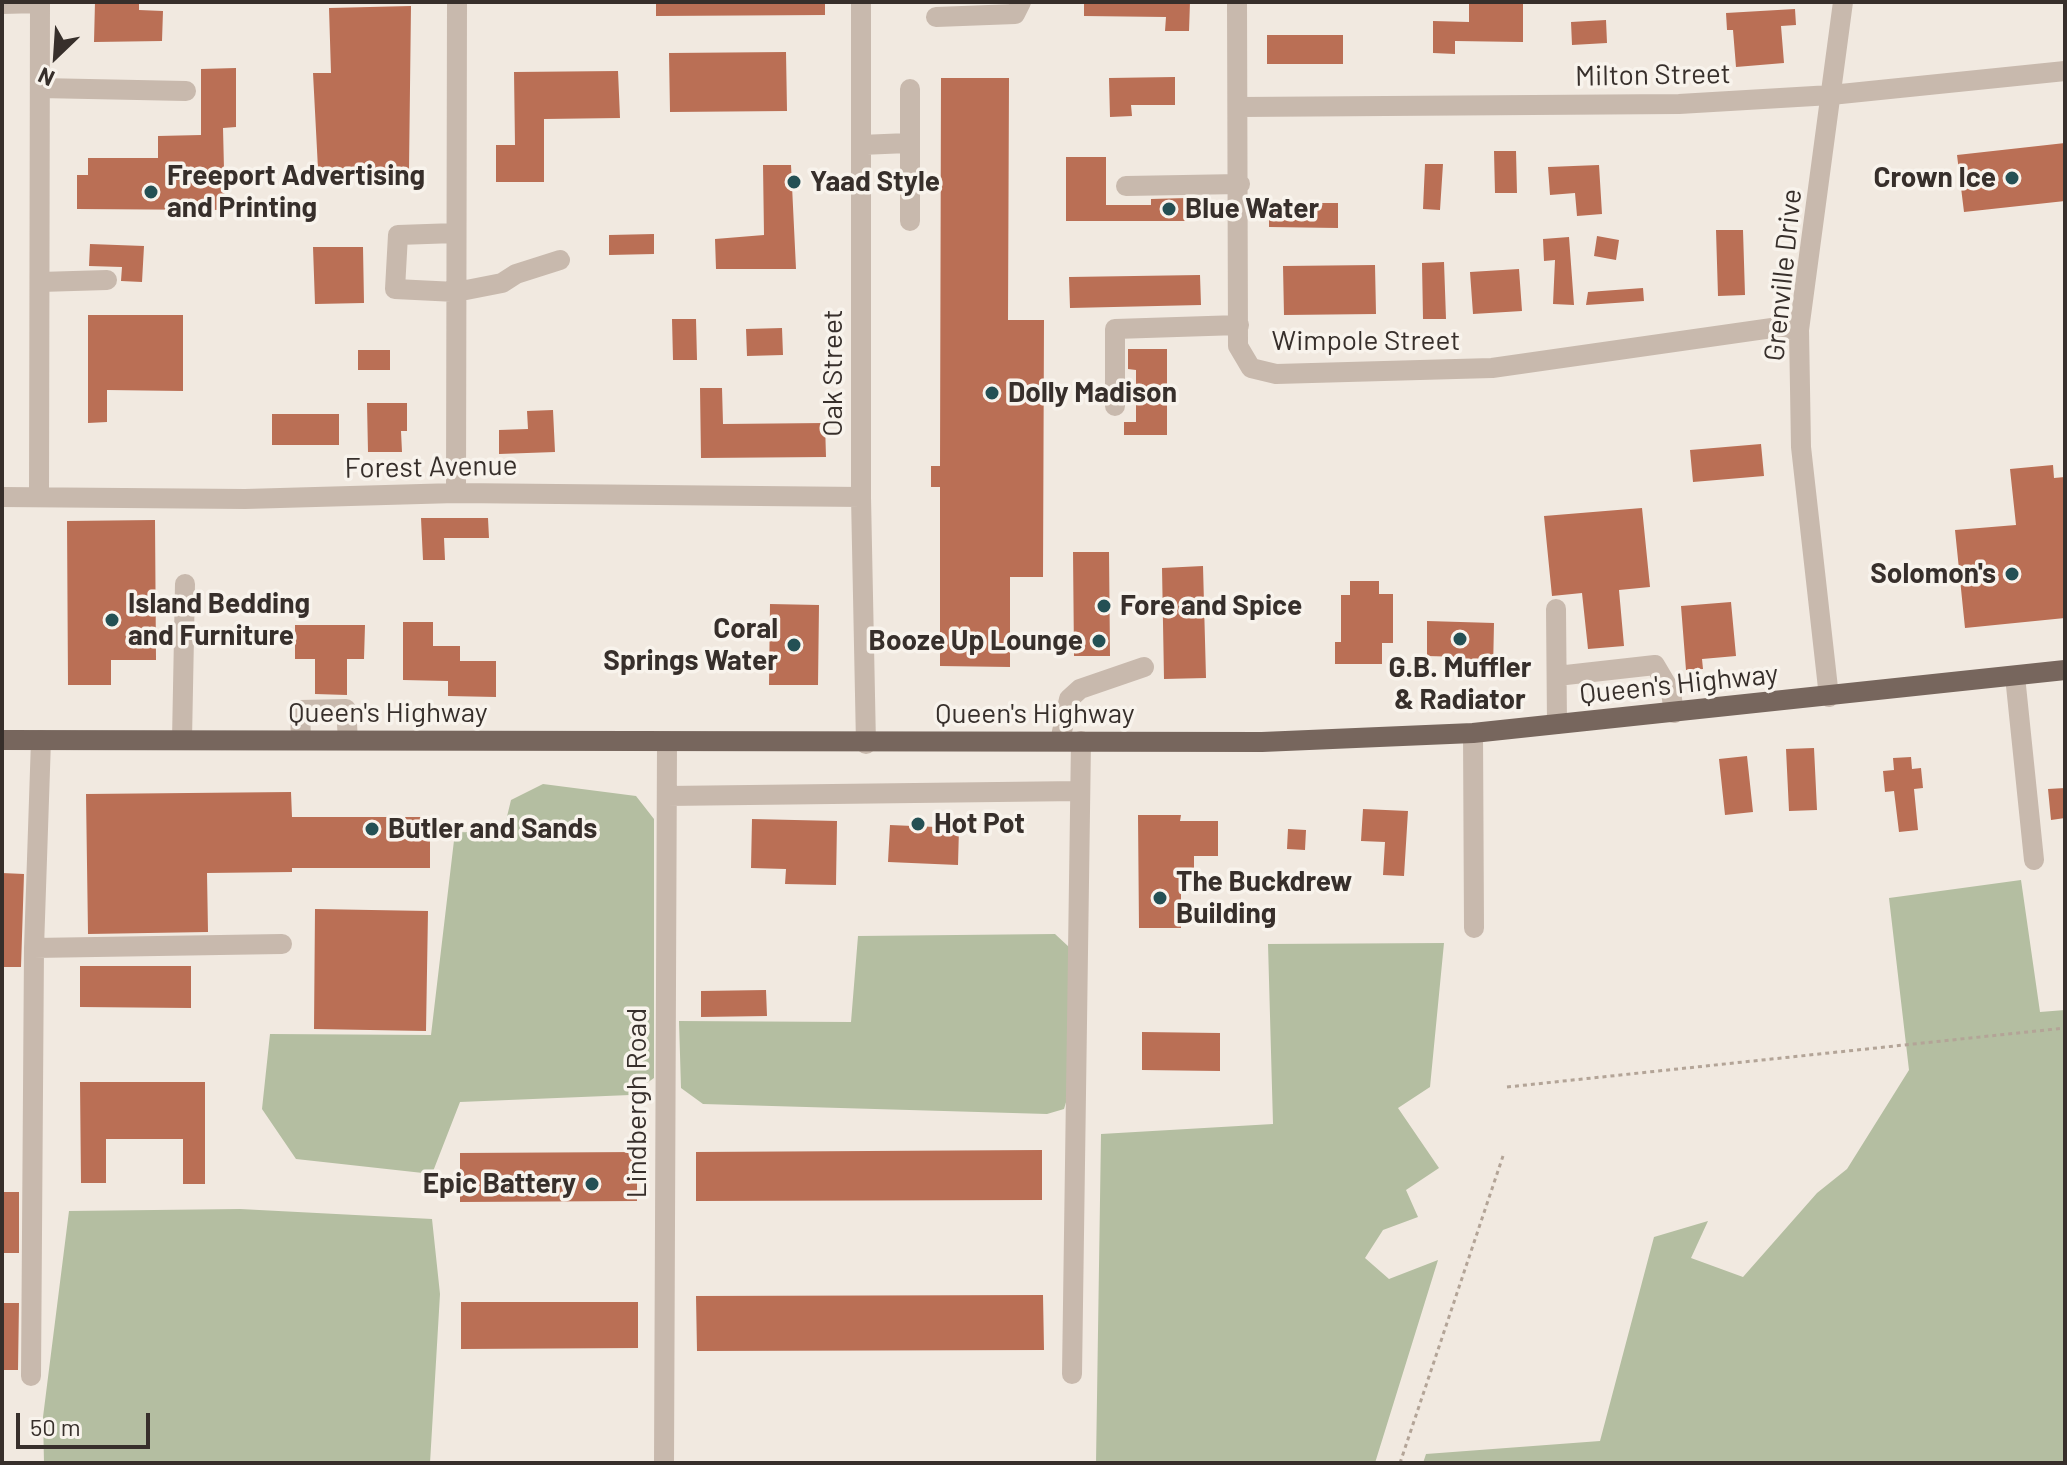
<!DOCTYPE html>
<html>
<head>
<meta charset="utf-8">
<style>
  body { margin:0 }
  #map { position:relative; width:2067px; height:1465px; overflow:hidden; background:#f1e9e0; font-family:Barlow,sans-serif }
  canvas { display:block }
  .frame { position:absolute; inset:0; border:4px solid #372f2b; pointer-events:none }
  .north { position:absolute; left:16px; top:16px; width:80px; height:80px; -webkit-text-stroke:6px #f8f3ec; paint-order:stroke; rotate:205deg; font-size:22px; font-weight:700; line-height:32px; text-align:center; color:#372f2b }
  .north::after { content:''; display:block; margin:auto; width:28px; height:36px; background:#372f2b; clip-path:polygon(50% 0,100% 100%,50% 72%,0 100%) }
  .scale { position:absolute; left:16px; top:1413px; width:134px; height:36px; box-sizing:border-box; border:4px solid #372f2b; border-top:0; padding-left:10px; font-size:24px; line-height:28px; white-space:nowrap; color:#372f2b; -webkit-text-stroke:6px #f8f3ec; paint-order:stroke }
</style>
</head>
<body>
<div id="map">
<canvas width="2067" height="1465"></canvas>
<div class="frame"></div>
<div class="north">N</div>
<div class="scale">50 m</div>
</div>
<script>
const c = document.querySelector('canvas').getContext('2d');
c.lineJoin = 'round';
function fillPath(path, color) {
  c.fillStyle = color;
  c.fill(path, 'evenodd');
}
function toPath(rows) {
  const path = new Path2D();
  for (const r of rows) {
    path.moveTo(r[0], r[1]);
    for (let i = 2; i < r.length; i += 2) path.lineTo(r[i], r[i + 1]);
  }
  return path;
}
function trace(path, color, width, dash) {
  c.strokeStyle = color;
  c.lineWidth = width;
  c.lineCap = dash ? 'butt' : 'round';
  c.setLineDash(dash || []);
  c.stroke(path);
}
function write(font, color, halo, rows, align = 'center') {
  c.font = font + ' Barlow,sans-serif';
  c.lineWidth = 7;
  c.setLineDash([]);
  c.textBaseline = 'middle';
  c.strokeStyle = halo;
  c.fillStyle = color;
  for (const [text, x, y, turn = 0] of rows) {
    c.save();
    c.translate(x, y);
    c.rotate((+turn || 0) * Math.PI / 180);
    c.textAlign = isNaN(turn) ? turn : align;
    if (halo) c.strokeText(text, 0, 0);
    c.fillText(text, 0, 0);
    c.restore();
  }
}
const green = toPath([
  [543,784,636,796,654,819,654,1078,630,1095,460,1102,432,1174,296,1159,262,1109,270,1034,431,1035,455,832,503,833,511,800],
  [2021,880,2040,1012,2065,1010,2065,1463,1423,1463,1426,1454,1600,1441,1654,1237,1708,1221,1691,1258,1743,1277,1817,1193,1847,1169,1909,1070,1889,898],
  [1055,934,1069,947,1070,1089,1064,1109,1047,1114,703,1104,681,1088,679,1021,851,1022,858,936],
  [1444,943,1430,1087,1398,1108,1439,1168,1406,1190,1418,1217,1383,1230,1365,1258,1389,1279,1438,1260,1375,1463,1096,1463,1101,1134,1273,1124,1268,944],
  [240,1209,432,1219,440,1294,430,1463,44,1463,43,1417,69,1211]
]);
const building = toPath([
  [95,2,139,2,139,10,163,11,162,41,94,42],
  [656,2,825,2,825,15,656,16],
  [1084,2,1190,2,1189,31,1165,31,1166,17,1084,16],
  [1469,3,1523,4,1523,42,1455,41,1455,54,1433,53,1433,21,1469,22],
  [411,6,409,169,318,169,313,73,331,73,329,8],
  [1795,9,1796,25,1781,26,1784,63,1736,67,1733,30,1727,30,1726,13],
  [1606,20,1607,43,1572,45,1571,22],
  [1267,35,1343,35,1343,64,1267,64],
  [786,52,787,111,670,112,669,53],
  [236,68,236,127,223,128,225,210,77,209,77,175,88,175,88,158,158,158,158,136,201,135,201,69],
  [618,71,620,118,544,119,544,182,496,182,496,145,515,145,514,72],
  [1175,77,1175,105,1131,105,1132,116,1110,117,1109,78],
  [941,78,1009,78,1008,320,1044,320,1043,577,1010,577,1010,667,940,666,940,487,931,487,931,466,940,466],
  [2065,143,2065,201,1964,212,1957,155],
  [1494,151,1516,151,1517,193,1495,193],
  [1066,157,1106,157,1106,205,1151,205,1151,199,1187,198,1187,221,1066,221],
  [1425,164,1443,164,1440,210,1423,209],
  [763,165,791,165,796,269,716,269,715,239,764,235],
  [1599,165,1602,214,1577,216,1575,193,1550,195,1548,167],
  [1269,203,1338,203,1338,228,1269,227],
  [1716,230,1743,230,1745,295,1718,296],
  [654,234,654,254,609,255,609,235],
  [1597,236,1619,240,1616,260,1594,256],
  [1569,237,1574,305,1553,304,1555,260,1544,261,1543,239],
  [90,244,144,246,142,282,121,281,122,267,89,266],
  [313,247,363,247,364,303,315,304],
  [1444,262,1446,319,1423,319,1422,263],
  [1375,265,1376,314,1284,315,1283,266],
  [1519,269,1522,311,1473,314,1470,272],
  [1200,275,1201,305,1070,308,1069,277],
  [1643,288,1644,301,1586,305,1588,292],
  [88,315,183,315,183,391,107,390,107,422,88,423],
  [672,319,696,319,697,360,673,360],
  [782,328,783,355,747,356,746,329],
  [1128,349,1167,349,1167,435,1124,435,1124,422,1136,422,1136,370,1128,369],
  [358,350,390,350,390,370,358,370],
  [700,388,722,388,723,424,825,423,826,457,701,458],
  [367,403,407,403,407,431,401,431,402,452,368,452],
  [553,410,555,452,499,454,499,430,528,429,527,411],
  [272,414,339,414,339,445,272,445],
  [1761,444,1764,476,1693,482,1690,450],
  [2053,465,2054,478,2065,477,2065,618,1965,628,1955,530,2016,525,2010,469],
  [1642,508,1650,587,1619,590,1624,646,1588,649,1582,593,1552,596,1544,516],
  [421,518,488,518,489,538,444,538,445,560,423,560],
  [155,520,156,660,111,660,111,685,68,685,67,521],
  [1073,552,1109,552,1110,656,1074,656],
  [1203,566,1206,678,1164,679,1162,568],
  [1350,581,1379,581,1379,594,1393,594,1393,643,1382,643,1382,664,1335,664,1335,642,1341,642,1341,595,1350,595],
  [1731,602,1736,656,1702,659,1703,669,1686,670,1681,606],
  [770,604,819,605,818,685,769,685],
  [1427,621,1494,623,1493,671,1463,670,1463,657,1427,656],
  [403,622,433,622,433,646,460,646,460,661,496,661,496,697,448,696,448,681,403,680],
  [295,625,365,625,364,659,347,659,347,695,315,694,315,659,295,659],
  [1814,748,1817,810,1789,811,1786,749],
  [1747,756,1753,812,1725,815,1719,759],
  [1911,757,1912,769,1921,768,1923,788,1914,789,1918,830,1899,832,1894,791,1885,792,1883,771,1894,770,1893,758],
  [2065,788,2065,818,2051,820,2048,789],
  [291,792,292,817,430,817,430,868,292,868,292,872,207,873,208,932,88,934,86,794],
  [1363,809,1408,811,1404,876,1383,875,1385,842,1361,841],
  [1138,815,1181,815,1180,821,1218,821,1218,856,1194,856,1194,868,1181,868,1181,928,1139,928],
  [752,819,837,821,836,885,785,884,786,869,751,868],
  [890,825,959,828,958,865,888,862],
  [1288,829,1306,830,1305,850,1287,849],
  [2,873,24,874,21,967,2,967],
  [315,909,428,911,426,1031,314,1029],
  [80,966,191,966,191,1008,80,1007],
  [766,990,767,1016,701,1017,701,991],
  [1142,1032,1220,1033,1220,1071,1142,1070],
  [80,1082,205,1082,205,1184,183,1184,183,1139,106,1139,106,1183,81,1183],
  [1042,1150,1042,1200,696,1201,696,1152],
  [637,1152,637,1201,460,1202,460,1153],
  [2,1192,19,1192,19,1253,2,1253],
  [1043,1295,1044,1350,697,1351,696,1296],
  [461,1302,638,1302,638,1348,461,1349],
  [2,1303,19,1303,18,1370,2,1370]
]);
const path = toPath([
  [1507,1087,2065,1028],
  [1400,1463,1503,1156]
]);
const minor = toPath([
  [861,2,861,497,866,744],
  [1237,2,1238,346,1251,368,1276,374,1492,368,1772,328,1799,330],
  [2,4,40,3],
  [936,17,1015,14,1021,2],
  [40,88,186,91],
  [910,89,910,221],
  [1240,107,1679,104,1831,95,2065,71],
  [861,145,908,143],
  [1126,186,1240,184],
  [456,233,398,235,395,289,456,292,502,283,516,274,560,260],
  [40,282,107,280],
  [1115,406,1115,329,1239,325],
  [456,493,457,2],
  [2,497,245,499,456,493,861,497],
  [39,497,40,2],
  [1556,609,1557,724],
  [1557,676,1655,665,1671,692,1674,713],
  [2015,676,2034,860],
  [1829,697,1801,447,1799,330,1843,2],
  [1473,733,1474,928],
  [182,740,185,584],
  [301,740,300,710,346,709,348,740],
  [1060,741,1069,699,1080,689,1144,667],
  [667,796,1080,791],
  [34,948,282,944],
  [1072,1374,1081,741],
  [31,1376,34,948,41,740],
  [664,1463,667,744]
]);
const major = toPath([
  [2,740,1262,742,1473,733,2065,670]
]);
const markers = [
  [2012,178,8,"#245054"],
  [794,182,8,"#245054"],
  [151,192,8,"#245054"],
  [1169,209,8,"#245054"],
  [992,393,8,"#245054"],
  [2012,574,8,"#245054"],
  [1104,606,8,"#245054"],
  [112,620,8,"#245054"],
  [1460,639,8,"#245054"],
  [1099,641,8,"#245054"],
  [794,645,8,"#245054"],
  [918,824,8,"#245054"],
  [372,829,8,"#245054"],
  [1160,898,8,"#245054"],
  [592,1184,8,"#245054"]
];
const streetNames = [
  ["Milton Street",1653,75,-1],
  ["Grenville Drive",1783,275,-84],
  ["Wimpole Street",1366,341],
  ["Oak Street",833,373,-90],
  ["Forest Avenue",431,467,-1],
  ["Queen's Highway",1679,684,-6],
  ["Queen's Highway",388,713],
  ["Queen's Highway",1035,714],
  ["Lindbergh Road",637,1103,-90]
];
const poiNames = [
  ["Freeport Advertising",167,176],
  ["and Printing",167,208],
  ["Crown Ice",1996,178,"right"],
  ["Yaad Style",810,182],
  ["Blue Water",1185,209],
  ["Dolly Madison",1008,393],
  ["Solomon's",1996,574,"right"],
  ["Island Bedding",128,604],
  ["and Furniture",128,636],
  ["Fore and Spice",1120,606],
  ["Coral",778,629,"right"],
  ["Springs Water",778,661,"right"],
  ["Booze Up Lounge",1083,641,"right"],
  ["G.B. Muffler",1460,668,"center"],
  ["& Radiator",1460,700,"center"],
  ["Hot Pot",934,824],
  ["Butler and Sands",388,829],
  ["The Buckdrew",1176,882],
  ["Building",1176,914],
  ["Epic Battery",576,1184,"right"]
];
fillPath(green, '#b4bea1');
fillPath(building, '#ba6f55');
trace(path, '#b3a497', 3, [4, 4]);
trace(minor, '#c8b9ad', 20);
trace(major, '#77665d', 20);
for (const [x, y, r, color] of markers) {
  const dot = new Path2D();
  dot.arc(x, y, r, 0, 2 * Math.PI);
  c.fillStyle = color;
  c.fill(dot);
  trace(dot, '#f8f3ec', 3);
}
write('28px', '#372f2b', '#f8f3ec', streetNames);
write('bold 28px', '#372f2b', '#f8f3ec', poiNames, 'left');
</script>
</body>
</html>
